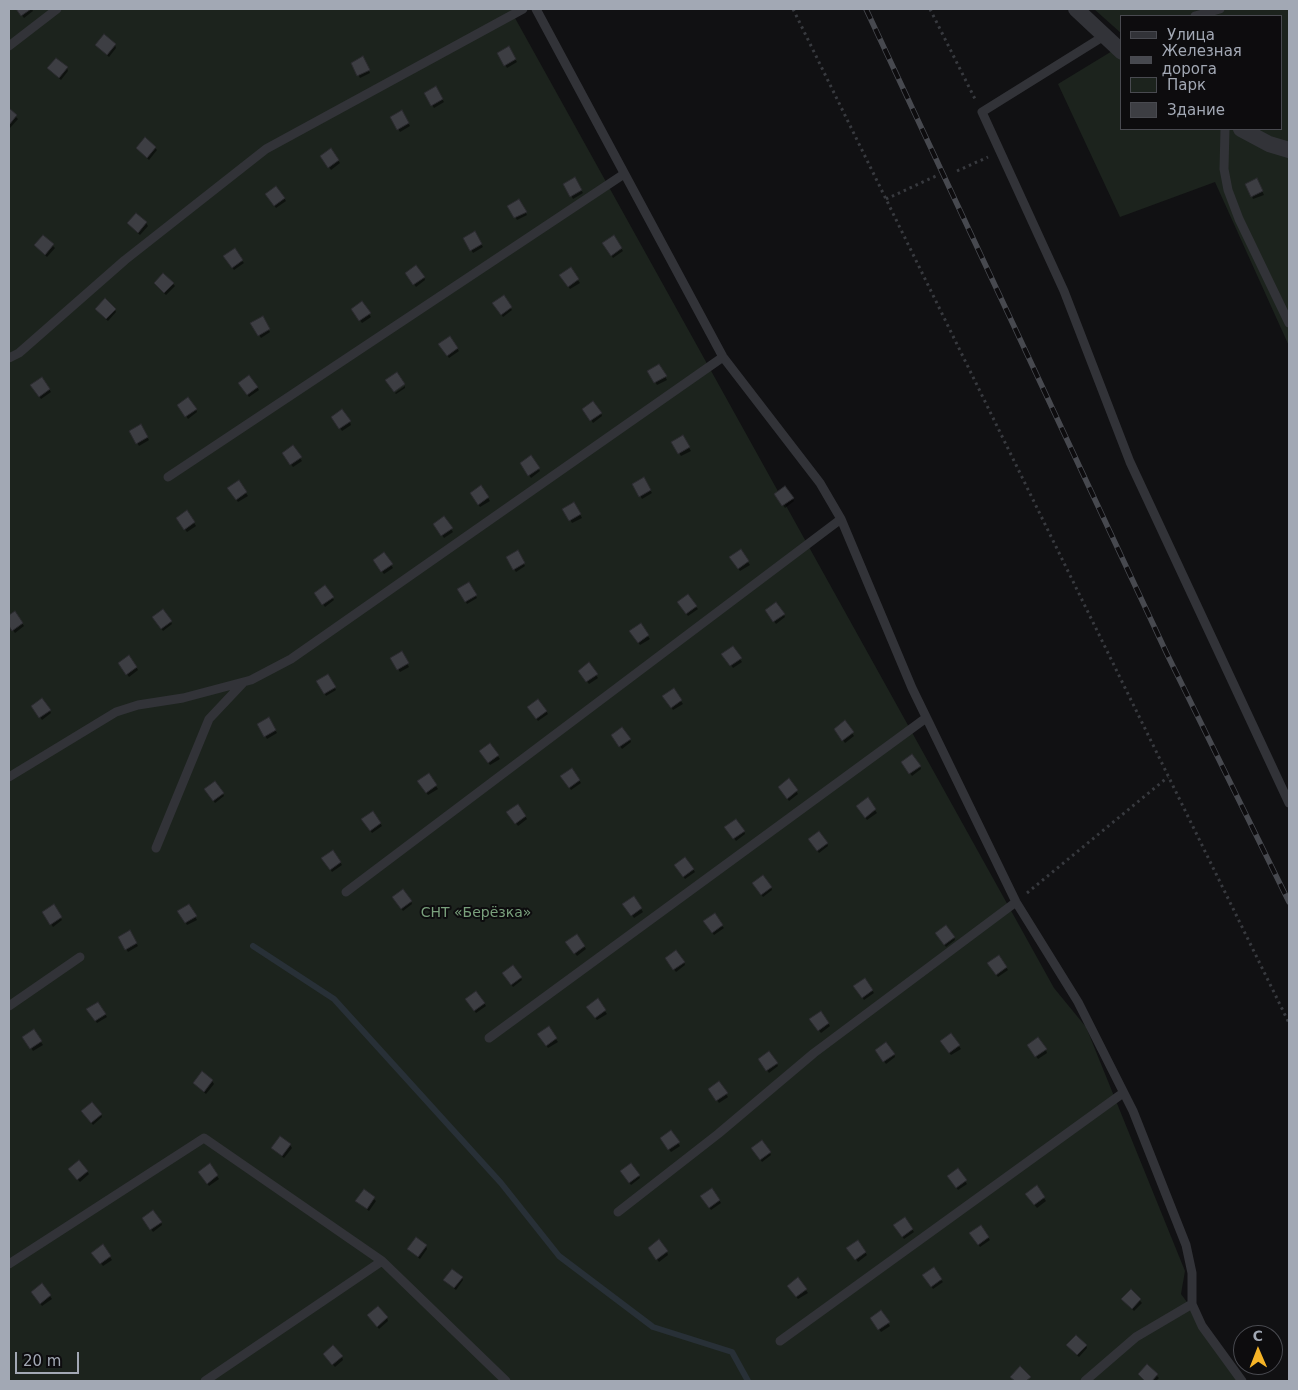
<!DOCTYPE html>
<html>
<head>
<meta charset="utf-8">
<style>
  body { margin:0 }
  #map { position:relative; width:1298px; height:1390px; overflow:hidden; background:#111113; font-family:"DejaVu Sans",sans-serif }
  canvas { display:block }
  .frame { position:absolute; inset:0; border:10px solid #a2a8b4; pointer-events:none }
  .legend { position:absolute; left:1120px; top:15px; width:162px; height:115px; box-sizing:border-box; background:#0d0c0e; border:1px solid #494a50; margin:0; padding:6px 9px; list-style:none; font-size:15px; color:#a2a8b4 }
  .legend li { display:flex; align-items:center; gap:10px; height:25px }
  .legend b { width:25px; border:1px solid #494a50 }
  .north { position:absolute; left:1233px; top:1325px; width:50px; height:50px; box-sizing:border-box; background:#0d0c0e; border:1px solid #494a50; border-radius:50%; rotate:359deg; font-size:14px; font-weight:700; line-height:20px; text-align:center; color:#a2a8b4 }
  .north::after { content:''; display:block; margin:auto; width:18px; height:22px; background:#f6b427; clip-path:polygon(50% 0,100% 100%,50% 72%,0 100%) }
  .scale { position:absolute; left:15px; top:1352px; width:64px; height:22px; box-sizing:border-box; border:2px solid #a2a8b4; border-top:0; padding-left:6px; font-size:15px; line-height:18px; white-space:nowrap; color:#a2a8b4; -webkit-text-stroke:4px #0d0c0e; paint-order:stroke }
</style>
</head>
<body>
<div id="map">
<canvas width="1298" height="1390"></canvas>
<div class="frame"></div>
<ul class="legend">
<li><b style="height:6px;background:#323338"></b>Улица</li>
<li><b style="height:6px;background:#47494f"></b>Железная дорога</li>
<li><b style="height:14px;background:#1c231d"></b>Парк</li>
<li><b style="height:14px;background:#3d3e43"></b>Здание</li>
</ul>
<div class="north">С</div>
<div class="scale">20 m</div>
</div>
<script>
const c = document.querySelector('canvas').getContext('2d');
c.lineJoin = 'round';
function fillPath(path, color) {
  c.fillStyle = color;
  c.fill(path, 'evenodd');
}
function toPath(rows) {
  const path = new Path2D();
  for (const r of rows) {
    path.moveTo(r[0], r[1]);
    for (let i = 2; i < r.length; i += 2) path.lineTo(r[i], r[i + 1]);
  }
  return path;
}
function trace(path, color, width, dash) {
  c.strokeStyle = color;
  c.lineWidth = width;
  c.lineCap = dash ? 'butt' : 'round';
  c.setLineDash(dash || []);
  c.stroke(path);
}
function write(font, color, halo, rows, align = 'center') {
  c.font = font + ' "DejaVu Sans",sans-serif';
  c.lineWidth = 4;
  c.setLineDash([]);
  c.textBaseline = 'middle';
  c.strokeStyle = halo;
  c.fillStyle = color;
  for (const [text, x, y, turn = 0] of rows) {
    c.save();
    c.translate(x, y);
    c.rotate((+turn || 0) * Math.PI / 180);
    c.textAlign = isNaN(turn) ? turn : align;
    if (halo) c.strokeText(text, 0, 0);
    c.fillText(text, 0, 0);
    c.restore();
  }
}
const green = toPath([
  [9,9,510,9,1054,988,1086,1027,1185,1271,1181,1294,1246,1381,9,1381],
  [1094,9,1289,9,1289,346,1215,182,1120,217,1058,84,1122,45,1122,129,1282,129,1282,16,1122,16,1122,34]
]);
const shadow = toPath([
  [17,9,32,9,33,11,24,18],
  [97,45,115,45,116,48,109,57],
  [508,48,517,62,507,68,499,54],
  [363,58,370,73,360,78,352,63],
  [67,68,68,71,61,80,49,69],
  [435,88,444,102,434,108,425,94],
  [9,110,18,119,10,128,9,126],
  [402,112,410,126,400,132,392,118],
  [137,148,155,148,157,150,149,160],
  [330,150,340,163,331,170,323,159],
  [574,179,583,193,573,199,565,184],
  [1258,182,1264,195,1253,199,1252,196],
  [268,197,284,198,286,201,276,208],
  [519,200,527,215,517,220,509,206],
  [146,223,148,226,140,235,128,224],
  [474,233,483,247,473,253,464,238],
  [43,236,55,248,47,257,36,246],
  [613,237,623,251,613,258,604,244],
  [226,259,242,261,244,263,234,270],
  [570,269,580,283,570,289,561,276],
  [406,273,424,277,425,280,416,287],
  [173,284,175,286,166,295,157,286],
  [503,297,512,310,503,317,494,303],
  [362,303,371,317,362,323,354,313],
  [115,310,116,312,108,321,98,312],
  [262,318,270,332,261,338,252,324],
  [449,338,459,351,449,358,442,347],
  [659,365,667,380,657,385,649,372],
  [240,383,257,387,259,390,249,397],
  [405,386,405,388,396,394,395,393],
  [33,388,49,389,51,392,41,399],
  [179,405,196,409,197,412,188,419],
  [584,409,601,413,602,416,593,423],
  [334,420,350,422,351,425,342,431],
  [140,426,149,440,139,446,130,431],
  [682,436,691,451,681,456,672,442],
  [293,447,302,461,293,467,283,454],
  [531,457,540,471,531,478,521,464],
  [643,479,652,493,642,499,634,484],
  [238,482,248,496,238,502,230,491],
  [481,487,490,501,480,507,471,494],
  [785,488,794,501,785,508,777,497],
  [574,503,582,518,572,523,564,509],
  [187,512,196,526,187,532,177,519],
  [444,518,453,532,444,538,434,524],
  [740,551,750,565,740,571,732,560],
  [517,552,525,566,516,572,507,558],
  [384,554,393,568,384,574,376,564],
  [469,584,477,598,467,604,459,590],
  [325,587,334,600,325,607,315,593],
  [680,605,696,607,698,609,688,616],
  [15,613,24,626,15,633,9,625,9,617],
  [768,613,784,615,785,617,776,624],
  [155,620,171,622,172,624,163,631],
  [640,625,650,639,640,645,632,634],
  [733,648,742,662,733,668,725,657],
  [401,652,409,667,400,672,391,658],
  [129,656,138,670,129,677,119,663],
  [589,664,598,678,589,684,581,674],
  [328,676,336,690,326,696,318,682],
  [673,690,683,704,673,710,666,699],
  [34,709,50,711,51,713,42,720],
  [530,710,546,711,548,714,538,721],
  [269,719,277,733,267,739,259,725],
  [837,732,852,733,854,736,845,743],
  [614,738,630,739,631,742,622,749],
  [490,745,500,759,490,765,482,754],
  [904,765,920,766,921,769,912,776],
  [571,770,581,783,571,790,564,779],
  [428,775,438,789,428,795,420,784],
  [789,780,798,794,789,801,781,790],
  [207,792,223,794,224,796,215,803],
  [867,799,877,813,867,820,859,809],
  [510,815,525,816,527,819,518,826],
  [364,822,380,823,382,826,372,833],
  [728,830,744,831,745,834,736,841],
  [811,842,827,843,828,846,819,853],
  [325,861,340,862,342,865,332,872],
  [677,868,693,869,695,872,685,879],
  [755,886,771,887,772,890,763,897],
  [634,898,643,912,634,918,626,907],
  [395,900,411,901,412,904,403,911],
  [189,905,197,920,187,925,179,911],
  [53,906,62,920,53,927,44,913],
  [706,924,722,926,724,928,714,935],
  [129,932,138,946,128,952,119,937],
  [576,936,586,949,577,956,569,945],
  [938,936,954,937,955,940,946,947],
  [998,957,1008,970,998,977,990,966],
  [668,961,684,962,685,965,676,972],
  [505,976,521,978,522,980,513,987],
  [864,980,874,993,864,1000,857,989],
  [597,1000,607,1014,597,1020,589,1010],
  [468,1002,484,1003,486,1006,476,1013],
  [98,1003,107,1017,97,1023,88,1010],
  [812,1022,828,1023,830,1026,821,1033],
  [548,1028,558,1042,548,1048,541,1037],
  [33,1031,43,1045,33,1051,24,1037],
  [951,1035,961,1049,951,1055,943,1045],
  [1030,1048,1046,1050,1047,1053,1038,1059],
  [878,1053,894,1054,895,1057,886,1064],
  [761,1062,777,1064,778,1066,769,1073],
  [212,1081,214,1084,206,1094,195,1084],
  [719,1083,728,1097,719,1103,711,1092],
  [85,1114,101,1114,102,1117,93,1125],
  [671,1132,680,1146,671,1152,663,1142],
  [290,1145,292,1148,284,1158,272,1148],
  [754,1151,770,1153,771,1155,762,1162],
  [78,1161,89,1174,80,1182,71,1172],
  [209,1165,219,1179,209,1186,201,1175],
  [958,1170,967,1184,958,1190,950,1179],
  [623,1174,639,1176,640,1178,631,1185],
  [1036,1187,1046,1201,1037,1208,1028,1197],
  [365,1190,376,1201,369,1211,357,1201],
  [703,1199,719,1200,721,1203,711,1210],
  [904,1219,914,1232,904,1239,896,1228],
  [145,1221,161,1222,162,1225,153,1232],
  [980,1227,990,1240,980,1247,973,1236],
  [102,1246,112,1260,103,1266,95,1256],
  [426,1246,427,1249,420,1259,408,1249],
  [651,1251,667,1252,668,1255,659,1262],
  [850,1251,865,1252,867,1255,858,1262],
  [462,1278,463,1280,456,1290,444,1280],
  [925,1278,941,1280,943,1282,933,1289],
  [798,1279,808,1293,798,1299,790,1289],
  [42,1285,52,1299,42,1306,34,1295],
  [1131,1291,1142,1303,1134,1311,1123,1299],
  [881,1312,890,1326,881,1332,873,1321],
  [370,1318,387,1318,388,1321,379,1329],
  [1086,1345,1087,1348,1079,1357,1069,1348],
  [326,1357,342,1357,343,1360,335,1367],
  [1147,1366,1159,1378,1156,1381,1145,1381,1139,1375]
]);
const stream = toPath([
  [253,946,334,999,501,1183,559,1256,653,1327,732,1352,748,1381]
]);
const building = toPath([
  [16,9,31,9,21,16,16,9],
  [104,34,116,44,107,55,95,45,104,34],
  [509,46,516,59,504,66,497,53,509,46],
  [363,56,370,70,357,76,351,63,363,56],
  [56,58,68,67,59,78,47,68,56,58],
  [436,86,443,99,431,106,424,93,436,86],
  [9,108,17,115,9,125,9,108],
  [402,110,409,123,397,130,390,117,402,110],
  [145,137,156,147,147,158,136,148,145,137],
  [331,148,339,160,328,168,320,156,331,148],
  [575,177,582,190,570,197,563,184,575,177],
  [1257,178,1263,191,1251,197,1245,184,1257,178],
  [276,186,285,198,274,206,265,194,276,186],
  [519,199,527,212,514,218,507,206,519,199],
  [136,213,147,222,138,233,127,223,136,213],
  [475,231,482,244,470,251,463,238,475,231],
  [43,235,54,244,45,255,34,245,43,235],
  [614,235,622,248,611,256,602,243,614,235],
  [235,248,243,260,232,268,223,256,235,248],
  [416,265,425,277,413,285,405,273,416,265],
  [571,267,579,279,568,287,559,275,571,267],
  [163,273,174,283,164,293,154,283,163,273],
  [504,295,512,307,501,315,492,303,504,295],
  [105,298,116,309,106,319,95,309,105,298],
  [362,301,371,313,359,321,351,309,362,301],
  [263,316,270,329,258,336,250,323,263,316],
  [450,336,458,348,447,356,438,344,450,336],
  [659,364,667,376,654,383,647,371,659,364],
  [397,372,405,384,394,392,385,380,397,372],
  [249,375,258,387,247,395,238,383,249,375],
  [42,377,50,389,39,397,30,385,42,377],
  [188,397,197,409,185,417,177,405,188,397],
  [593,401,602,413,590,421,582,409,593,401],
  [342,409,351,421,339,429,331,417,342,409],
  [141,424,148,437,136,444,129,431,141,424],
  [683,435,690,447,678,454,671,442,683,435],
  [293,445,302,457,290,465,282,453,293,445],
  [531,455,540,468,528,476,520,463,531,455],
  [644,477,651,490,639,497,632,484,644,477],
  [239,480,247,492,236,500,227,488,239,480],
  [481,485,489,497,478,505,470,493,481,485],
  [785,486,794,498,782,506,774,494,785,486],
  [574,502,581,514,569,521,562,509,574,502],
  [187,510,195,522,184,530,176,518,187,510],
  [444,516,453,528,441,536,433,524,444,516],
  [741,549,749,561,738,569,729,557,741,549],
  [518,550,525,563,513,570,506,557,518,550],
  [384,552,393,564,381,572,373,560,384,552],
  [469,582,477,595,465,602,457,589,469,582],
  [325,585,334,597,322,605,314,593,325,585],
  [688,594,697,606,686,614,677,602,688,594],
  [776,602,785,614,773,622,765,610,776,602],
  [163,609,172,621,161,629,152,617,163,609],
  [15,611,23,623,12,631,9,626,9,615,15,611],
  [641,623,649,635,638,643,629,631,641,623],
  [733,646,742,658,730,666,721,654,733,646],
  [402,651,409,663,397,670,390,658,402,651],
  [129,655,137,667,126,675,118,663,129,655],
  [589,662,598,674,586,682,578,671,589,662],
  [328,674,336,687,324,694,316,681,328,674],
  [674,688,682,700,671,708,662,696,674,688],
  [42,698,51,710,39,718,31,706,42,698],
  [538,699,547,711,536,719,527,707,538,699],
  [269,717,276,730,264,737,257,724,269,717],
  [845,720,854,732,842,741,834,729,845,720],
  [622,727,631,739,619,747,611,735,622,727],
  [490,743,499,755,488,763,479,751,490,743],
  [912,754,921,766,909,774,901,762,912,754],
  [572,768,580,780,569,788,560,776,572,768],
  [429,773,437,785,426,793,417,781,429,773],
  [789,778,798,790,787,799,778,787,789,778],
  [215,781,224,793,213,801,204,789,215,781],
  [868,797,876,809,865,818,856,806,868,797],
  [518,804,526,816,515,824,506,812,518,804],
  [373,811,381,823,370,831,361,819,373,811],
  [736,819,745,831,733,839,724,827,736,819],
  [819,831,828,843,817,851,808,839,819,831],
  [333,850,341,862,330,870,321,858,333,850],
  [685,857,694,869,683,877,674,865,685,857],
  [763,875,772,887,761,895,752,883,763,875],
  [403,889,412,901,401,909,392,897,403,889],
  [634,896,642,908,631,916,622,904,634,896],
  [54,904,62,917,50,925,42,912,54,904],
  [189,904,197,916,185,923,177,911,189,904],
  [715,913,723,925,712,933,703,921,715,913],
  [946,925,955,937,944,945,935,933,946,925],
  [130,930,137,943,125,950,118,937,130,930],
  [577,934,585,946,574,954,565,942,577,934],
  [676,950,685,962,673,970,665,958,676,950],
  [999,955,1007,967,996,975,987,963,999,955],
  [513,965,522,977,511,985,502,973,513,965],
  [865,978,873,990,862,998,853,986,865,978],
  [476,991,485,1003,474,1011,465,999,476,991],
  [598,998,606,1010,595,1018,586,1007,598,998],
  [98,1002,106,1014,95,1021,86,1009,98,1002],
  [821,1011,829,1023,818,1031,809,1019,821,1011],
  [549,1026,557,1038,546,1046,537,1034,549,1026],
  [34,1029,42,1041,30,1049,22,1037,34,1029],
  [951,1033,960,1045,949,1053,940,1041,951,1033],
  [1038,1037,1047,1049,1035,1057,1027,1045,1038,1037],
  [886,1042,895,1054,883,1062,875,1050,886,1042],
  [769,1051,778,1063,766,1071,758,1059,769,1051],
  [202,1071,213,1080,204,1092,193,1083,202,1071],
  [719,1081,728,1093,716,1101,708,1089,719,1081],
  [92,1102,102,1114,91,1123,81,1111,92,1102],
  [671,1130,680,1142,668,1150,660,1138,671,1130],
  [280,1136,291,1144,282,1156,271,1148,280,1136],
  [762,1140,771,1152,760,1160,751,1148,762,1140],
  [79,1160,88,1171,77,1180,68,1169,79,1160],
  [210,1163,218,1175,207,1184,198,1172,210,1163],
  [631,1163,640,1175,629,1183,620,1171,631,1163],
  [958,1168,967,1180,956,1188,947,1176,958,1168],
  [1037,1185,1045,1197,1034,1205,1025,1194,1037,1185],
  [712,1188,720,1200,709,1208,700,1196,712,1188],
  [364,1189,375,1197,367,1209,355,1201,364,1189],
  [153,1210,162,1222,150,1230,142,1218,153,1210],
  [905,1217,913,1229,902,1237,893,1225,905,1217],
  [981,1225,989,1237,978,1245,969,1233,981,1225],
  [416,1237,427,1245,418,1257,407,1249,416,1237],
  [659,1239,668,1251,656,1260,648,1248,659,1239],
  [858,1240,866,1252,855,1260,846,1248,858,1240],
  [103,1244,111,1256,100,1264,91,1253,103,1244],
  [934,1267,942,1279,931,1287,922,1275,934,1267],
  [452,1269,463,1277,454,1288,443,1280,452,1269],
  [798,1277,807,1289,796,1297,787,1286,798,1277],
  [42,1283,51,1295,40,1304,31,1292,42,1283],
  [1131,1289,1141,1299,1132,1309,1121,1299,1131,1289],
  [378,1306,388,1317,377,1327,367,1315,378,1306],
  [881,1310,890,1322,878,1330,870,1318,881,1310],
  [1076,1335,1087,1345,1077,1355,1066,1345,1076,1335],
  [333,1345,343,1356,332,1365,323,1354,333,1345],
  [1147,1364,1158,1374,1152,1381,1145,1381,1138,1374,1147,1364],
  [1020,1366,1031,1377,1026,1381,1015,1381,1010,1377,1020,1366]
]);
const path = toPath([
  [793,9,1289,1023],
  [930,9,975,99],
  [957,171,988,157],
  [886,199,936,176],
  [1027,893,1168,777]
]);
const service = toPath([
  [536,9,723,357,820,483,841,519,912,688,1016,902,1078,1002,1133,1111,1186,1245,1192,1273,1192,1304,1202,1326,1242,1381],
  [1195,16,1220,9],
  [1104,36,982,112,1064,291,1130,462,1289,803],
  [9,46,57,9],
  [1225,129,1224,169,1228,190,1239,219,1289,323],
  [9,358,19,353,125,260,266,149,523,9],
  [168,477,624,174],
  [9,777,116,712,138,705,183,698,251,680,291,659,723,357],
  [156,848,209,719,243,683],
  [346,892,841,519],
  [9,1006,80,957],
  [489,1038,926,718],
  [618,1212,718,1134,814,1053,1016,902],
  [9,1264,204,1138,382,1261,506,1381],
  [780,1341,1123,1093],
  [205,1381,382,1261],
  [1085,1381,1136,1337,1192,1304]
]);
const minor = toPath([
  [1076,9,1122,52],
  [1241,129,1269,144,1289,150]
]);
const rail = toPath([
  [866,9,1167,654,1289,902]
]);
const parkNames = [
  ["СНТ «Берёзка»",476,913]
];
fillPath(green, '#1c231d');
fillPath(shadow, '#0007');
trace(stream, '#283037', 6);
fillPath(building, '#3d3e43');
trace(building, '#2b2b2f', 1);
trace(path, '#383a3f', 3, [2.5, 4]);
trace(service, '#323338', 9);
trace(minor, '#323338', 16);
trace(rail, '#47494f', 5.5);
trace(rail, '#0d0c0e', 4, [11]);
write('14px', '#79a07c', '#0d0c0e', parkNames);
</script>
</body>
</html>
